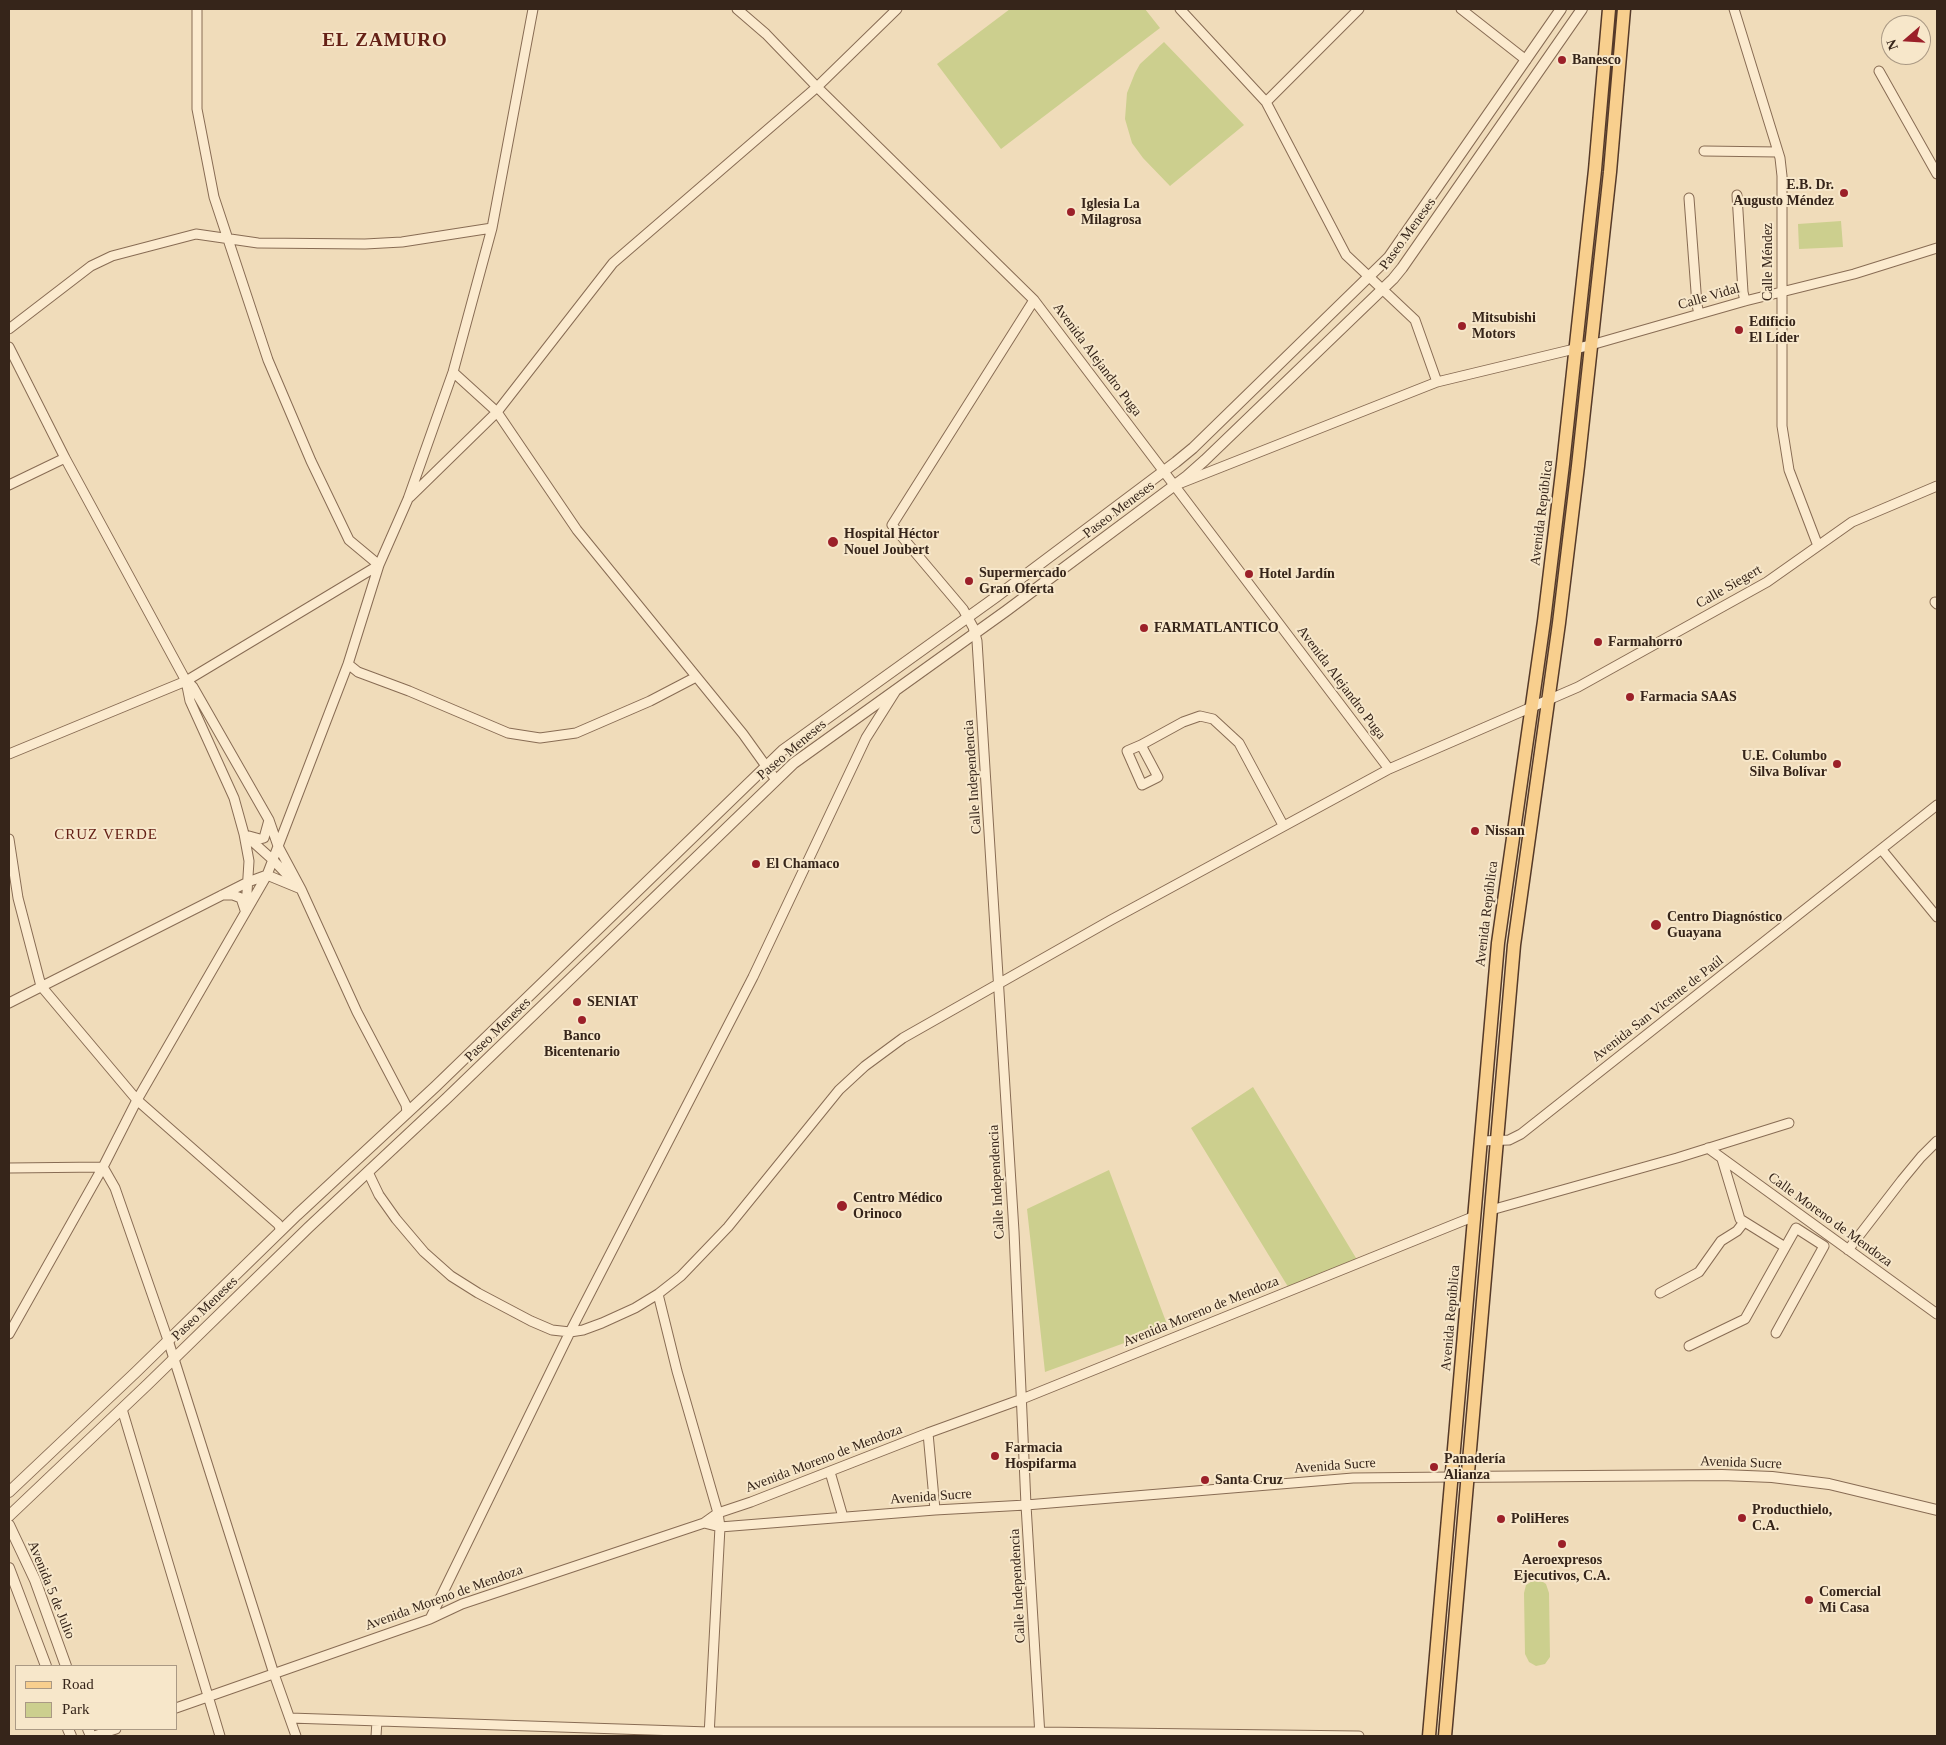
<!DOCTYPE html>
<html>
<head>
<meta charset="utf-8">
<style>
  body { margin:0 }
  #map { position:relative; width:1946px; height:1745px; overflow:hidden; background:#f0dcba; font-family:"Times New Roman",serif }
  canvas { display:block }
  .frame { position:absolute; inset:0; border:10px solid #36251a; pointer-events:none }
  .legend { position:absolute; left:15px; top:1665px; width:162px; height:65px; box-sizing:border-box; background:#f7e7ca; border:1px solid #aa9984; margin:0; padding:6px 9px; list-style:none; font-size:15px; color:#36251a }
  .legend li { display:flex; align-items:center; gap:10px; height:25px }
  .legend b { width:25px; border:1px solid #aa9984 }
  .north { position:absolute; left:1881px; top:15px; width:50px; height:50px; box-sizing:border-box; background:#f7e7ca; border:1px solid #aa9984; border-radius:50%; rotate:251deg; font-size:14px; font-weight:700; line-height:20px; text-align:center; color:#36251a }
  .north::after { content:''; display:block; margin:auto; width:18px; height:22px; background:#9b2029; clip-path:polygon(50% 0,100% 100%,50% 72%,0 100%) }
</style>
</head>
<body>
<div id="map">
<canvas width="1946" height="1745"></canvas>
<div class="frame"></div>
<ul class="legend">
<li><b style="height:6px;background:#f8cf8e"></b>Road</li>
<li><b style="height:14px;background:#cccf8e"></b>Park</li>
</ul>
<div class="north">N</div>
</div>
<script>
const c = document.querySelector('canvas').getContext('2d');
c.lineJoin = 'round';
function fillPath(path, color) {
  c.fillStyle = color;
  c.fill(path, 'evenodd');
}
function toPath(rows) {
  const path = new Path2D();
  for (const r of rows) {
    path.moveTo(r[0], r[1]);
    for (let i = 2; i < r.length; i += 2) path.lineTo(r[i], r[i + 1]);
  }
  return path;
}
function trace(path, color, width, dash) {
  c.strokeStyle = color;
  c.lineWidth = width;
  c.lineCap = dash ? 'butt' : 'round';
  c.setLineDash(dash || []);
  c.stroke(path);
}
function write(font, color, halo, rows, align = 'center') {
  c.font = font + ' "Times New Roman",serif';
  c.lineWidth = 4;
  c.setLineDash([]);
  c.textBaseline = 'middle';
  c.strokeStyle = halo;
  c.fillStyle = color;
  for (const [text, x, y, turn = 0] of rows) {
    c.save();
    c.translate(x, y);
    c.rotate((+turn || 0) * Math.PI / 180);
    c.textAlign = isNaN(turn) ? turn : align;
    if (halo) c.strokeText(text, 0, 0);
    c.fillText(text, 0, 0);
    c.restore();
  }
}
const green = toPath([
  [1010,9,1145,9,1160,28,1001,149,937,64],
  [1164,42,1244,125,1170,186,1143,158,1132,143,1125,119,1127,93,1135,73,1140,64],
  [1841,221,1843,247,1799,249,1798,224],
  [1253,1087,1359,1263,1290,1290,1191,1128],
  [1109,1170,1168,1327,1045,1372,1027,1209],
  [1534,1580,1543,1582,1546,1584,1549,1593,1550,1657,1545,1664,1536,1666,1529,1662,1525,1654,1524,1593,1526,1585]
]);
const minor = toPath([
  [737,9,766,34,817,87,1034,300,1389,769],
  [1180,9,1266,102,1346,255,1415,320,1437,382],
  [1461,9,1526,60],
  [1734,9,1780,158,1782,176,1782,426,1789,470,1818,546],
  [1879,71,1937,174],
  [1266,102,1359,9],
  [1704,151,1778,152],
  [1737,195,1743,292,1745,301],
  [1689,198,1697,305,1699,314],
  [1034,300,892,525,963,609,973,627,977,641,1014,1231,1026,1505,1040,1736],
  [9,329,91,266,112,256,196,234,258,243,365,244,402,242,492,228],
  [9,347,65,458,186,681,190,701,234,798,244,834,249,861,246,908],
  [453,372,497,412,577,530,743,734,776,780],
  [1181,483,1437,382,1591,345,1745,301,1854,274,1937,248],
  [9,485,65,458],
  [410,497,497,412,613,263,817,87,897,9],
  [1935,602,1937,604],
  [348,664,358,672,409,691,508,733,540,738,576,733,650,701,696,677],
  [187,681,193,687,269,820,278,846,301,889,357,1012,406,1105,407,1112],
  [1141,745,1183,722,1200,716,1213,719,1239,743,1283,825],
  [1141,745,1158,777,1142,785,1127,751,1141,745],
  [9,754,186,681,379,565,349,540,311,461,268,360,214,197,197,109,197,9],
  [244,834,273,860,293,881],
  [249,836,260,839,264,838,269,820],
  [9,839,18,898,41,986,137,1100,278,1224,281,1230],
  [1882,850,1937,917],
  [222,895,233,895,241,898,245,910],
  [9,1003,248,882,267,875,301,889],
  [1481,1141,1509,1140,1521,1134,1937,805],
  [1708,1148,1937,1314],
  [1722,1159,1740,1219,1785,1247],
  [9,1168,103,1167,115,1188,168,1340,274,1674,296,1736],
  [368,1172,379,1195,396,1219,424,1252,451,1276,478,1293,531,1321,552,1330,570,1332,583,1330,602,1323,635,1308,658,1294,681,1276,728,1227,839,1090,865,1066,903,1038,1111,920,1389,769,1578,687,1767,582,1852,522,1937,486],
  [1491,1210,1677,1158,1789,1123],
  [1848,1250,1902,1180,1921,1157,1937,1141],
  [1660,1293,1699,1272,1721,1241,1737,1231,1744,1222],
  [658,1294,677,1371,718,1513,720,1527,709,1736],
  [9,1334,103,1167,137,1100,267,875,348,664,379,565,408,499,453,372,492,228,533,9],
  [1689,1346,1745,1319,1796,1228,1824,1246,1776,1333],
  [122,1409,220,1736],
  [928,1433,935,1510],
  [830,1472,843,1517],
  [704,1523,720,1527,935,1510,1026,1505,1353,1478,1452,1477],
  [430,1619,570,1332,753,977,866,738,895,692],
  [176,1708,430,1619,462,1604,704,1523,718,1513,751,1502,928,1433,1022,1399,1475,1216],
  [290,1718,709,1732,1040,1732,1359,1736],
  [94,1736,116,1729],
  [376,1736,377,1721]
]);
const tertiary = toPath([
  [1452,1477,1722,1475,1772,1477,1829,1484,1937,1510],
  [9,1492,136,1372,297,1215,436,1086,783,750,996,597,1176,462,1193,448,1389,257,1561,9],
  [9,1516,148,1384,309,1227,447,1098,794,763,1006,611,1187,476,1205,460,1393,279,1402,268,1582,9],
  [9,1525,35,1580,66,1666],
  [9,1568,46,1666],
  [68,1729,71,1736],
  [88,1729,91,1736]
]);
const primary = toPath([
  [1429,1736,1498,943,1544,621,1563,464,1595,170,1609,9],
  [1445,1736,1514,945,1559,623,1578,466,1610,172,1624,9]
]);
const markers = [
  [1562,60,5,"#9b2029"],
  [1844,193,5,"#9b2029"],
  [1071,212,5,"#9b2029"],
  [1462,326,5,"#9b2029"],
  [1739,330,5,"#9b2029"],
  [833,542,6,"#9b2029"],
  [1249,574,5,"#9b2029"],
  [969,581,5,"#9b2029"],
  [1144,628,5,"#9b2029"],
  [1598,642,5,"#9b2029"],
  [1630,697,5,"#9b2029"],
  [1837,764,5,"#9b2029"],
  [1475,831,5,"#9b2029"],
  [756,864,5,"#9b2029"],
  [1656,925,6,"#9b2029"],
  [577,1002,5,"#9b2029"],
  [582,1020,5,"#9b2029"],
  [842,1206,6,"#9b2029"],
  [995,1456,5,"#9b2029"],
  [1434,1467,5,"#9b2029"],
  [1205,1480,5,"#9b2029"],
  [1742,1518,5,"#9b2029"],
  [1501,1519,5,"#9b2029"],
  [1562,1544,5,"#9b2029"],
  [1809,1600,5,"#9b2029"]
];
const poiNames = [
  ["Banesco",1572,60],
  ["E.B. Dr.",1834,185,"right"],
  ["Augusto Méndez",1834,201,"right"],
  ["Iglesia La",1081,204],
  ["Milagrosa",1081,220],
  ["Mitsubishi",1472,318],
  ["Motors",1472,334],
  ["Edificio",1749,322],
  ["El Líder",1749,338],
  ["Hospital Héctor",844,534],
  ["Nouel Joubert",844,550],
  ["Supermercado",979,573],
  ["Gran Oferta",979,589],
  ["Hotel Jardín",1259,574],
  ["FARMATLANTICO",1154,628],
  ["Farmahorro",1608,642],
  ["Farmacia SAAS",1640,697],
  ["U.E. Columbo",1827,756,"right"],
  ["Silva Bolívar",1827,772,"right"],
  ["Nissan",1485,831],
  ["El Chamaco",766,864],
  ["Centro Diagnóstico",1667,917],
  ["Guayana",1667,933],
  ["SENIAT",587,1002],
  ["Banco",582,1036,"center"],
  ["Bicentenario",582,1052,"center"],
  ["Centro Médico",853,1198],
  ["Orinoco",853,1214],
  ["Farmacia",1005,1448],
  ["Hospifarma",1005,1464],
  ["Panadería",1444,1459],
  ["Alianza",1444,1475],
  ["Santa Cruz",1215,1480],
  ["Producthielo,",1752,1510],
  ["C.A.",1752,1526],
  ["PoliHeres",1511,1519],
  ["Aeroexpresos",1562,1560,"center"],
  ["Ejecutivos, C.A.",1562,1576,"center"],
  ["Comercial",1819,1592],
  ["Mi Casa",1819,1608]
];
const streetNames = [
  ["Paseo Meneses",1408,234,-54],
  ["Calle Méndez",1768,262,-90],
  ["Calle Vidal",1709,297,-16],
  ["Avenida Alejandro Puga",1097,360,53],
  ["Paseo Meneses",1119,510,-37],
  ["Avenida República",1542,513,-83],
  ["Calle Siegert",1729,587,-30],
  ["Avenida Alejandro Puga",1341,683,53],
  ["Paseo Meneses",792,750,-40],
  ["Calle Independencia",973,777,-94],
  ["Avenida República",1487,914,-83],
  ["Avenida San Vicente de Paúl",1658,1009,-38],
  ["Paseo Meneses",498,1030,-44],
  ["Calle Independencia",997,1182,-93],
  ["Calle Moreno de Mendoza",1830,1220,36],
  ["Paseo Meneses",205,1309,-44],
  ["Avenida Moreno de Mendoza",1201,1312,-22],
  ["Avenida República",1451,1318,-85],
  ["Avenida Moreno de Mendoza",824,1459,-21],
  ["Avenida Sucre",1741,1463,2],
  ["Avenida Sucre",1335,1466,-4],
  ["Avenida Sucre",931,1497,-4],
  ["Calle Independencia",1018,1586,-93],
  ["Avenida 5 de Julio",51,1590,68],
  ["Avenida Moreno de Mendoza",444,1598,-20]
];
const neighbourhoodNames = [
  ["CRUZ VERDE",106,835]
];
const districtNames = [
  ["EL ZAMURO",385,41]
];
fillPath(green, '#cccf8e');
trace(minor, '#886c54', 11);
trace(tertiary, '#886c54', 12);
trace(primary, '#553a29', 15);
trace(minor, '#fbeace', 9);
trace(tertiary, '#fbeace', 10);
trace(primary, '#f8cf8e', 12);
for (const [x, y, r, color] of markers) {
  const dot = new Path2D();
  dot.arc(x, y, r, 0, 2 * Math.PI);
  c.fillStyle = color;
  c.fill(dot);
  trace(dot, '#f7e7ca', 2);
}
write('bold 14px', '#36251a', '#f7e7ca', poiNames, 'left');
write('14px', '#36251a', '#f7e7ca', streetNames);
c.letterSpacing = '1px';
write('15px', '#652116', '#f7e7ca', neighbourhoodNames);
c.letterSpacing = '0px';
c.letterSpacing = '1px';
write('bold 19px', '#652116', '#f7e7ca', districtNames);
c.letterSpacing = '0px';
</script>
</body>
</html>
